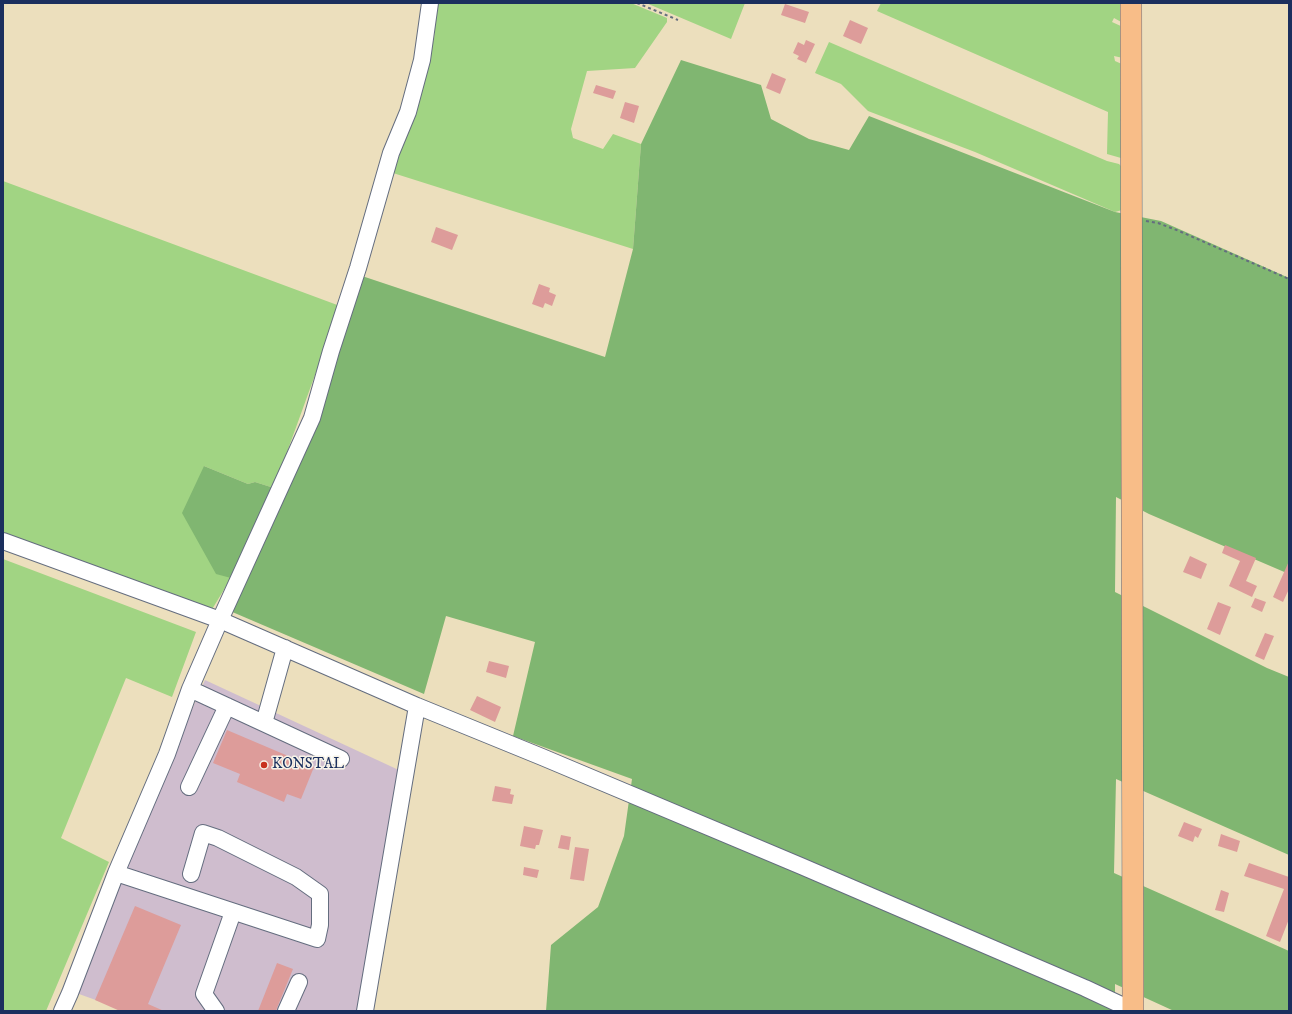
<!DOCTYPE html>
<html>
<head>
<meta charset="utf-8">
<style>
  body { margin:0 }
  #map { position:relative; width:1292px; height:1014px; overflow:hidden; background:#ecdfbd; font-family:"IM FELL DW Pica",serif }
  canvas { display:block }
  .frame { position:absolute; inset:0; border:4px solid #1b2f5e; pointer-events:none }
</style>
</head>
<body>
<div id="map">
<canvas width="1292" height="1014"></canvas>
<div class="frame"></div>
</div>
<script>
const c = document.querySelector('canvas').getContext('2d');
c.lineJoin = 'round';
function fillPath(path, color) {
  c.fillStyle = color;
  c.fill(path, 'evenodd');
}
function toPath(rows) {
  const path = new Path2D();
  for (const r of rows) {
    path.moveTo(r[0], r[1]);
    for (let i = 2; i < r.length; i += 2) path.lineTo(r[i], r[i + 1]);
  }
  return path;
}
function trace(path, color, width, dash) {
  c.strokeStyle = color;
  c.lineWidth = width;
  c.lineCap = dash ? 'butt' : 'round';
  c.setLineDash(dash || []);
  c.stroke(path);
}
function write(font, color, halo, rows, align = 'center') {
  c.font = font + ' "IM FELL DW Pica",serif';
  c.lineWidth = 3;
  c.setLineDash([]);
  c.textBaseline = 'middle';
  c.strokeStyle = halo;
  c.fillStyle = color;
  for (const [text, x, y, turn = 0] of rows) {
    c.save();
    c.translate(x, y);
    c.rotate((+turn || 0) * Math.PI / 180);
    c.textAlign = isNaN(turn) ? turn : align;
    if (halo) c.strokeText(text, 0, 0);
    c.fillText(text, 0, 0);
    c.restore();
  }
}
const industrial = toPath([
  [205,680,403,772,359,1011,126,1011,68,990]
]);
const green = toPath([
  [437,3,631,3,667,18,667,22,635,68,587,71,571,129,573,138,603,149,613,134,641,144,633,249,393,173,415,95,434,39],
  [646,3,745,3,731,39],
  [881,3,1123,3,1123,23,1114,18,1112,22,1123,27,1123,58,1114,56,1115,61,1124,65,1124,156,1121,158,1107,154,1108,112,877,11],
  [829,42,1107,161,1119,164,1123,168,1122,210,1115,212,975,152,868,111,841,84,815,73],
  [3,181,340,306,274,488,255,482,248,484,204,466,231,578,211,611,3,534],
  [3,559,196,632,172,697,126,678,61,838,109,862,46,1011,3,1011]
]);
const forest = toPath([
  [681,60,761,85,771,119,809,139,849,150,869,116,1115,212,1161,221,1289,278,1289,574,1149,514,1116,497,1115,592,1267,668,1289,677,1289,855,1116,779,1114,873,1289,951,1289,1011,1174,1011,1115,984,1115,1011,546,1011,551,945,598,907,624,836,632,779,513,736,535,642,446,616,424,694,230,611,362,276,605,357,633,249,641,144],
  [204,466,248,484,255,482,274,488,231,578,216,574,182,513]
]);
const building = toPath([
  [785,4,809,12,805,23,781,15],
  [850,20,868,28,861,44,843,36],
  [806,40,815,44,806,63,797,59,799,56,793,53,798,42,804,45],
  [772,73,786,79,780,94,766,88],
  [596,85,616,91,613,99,593,93],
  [625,102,639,106,634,123,620,118],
  [436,227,458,235,452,250,431,242],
  [539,284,550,288,549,292,556,295,552,306,545,303,543,308,532,304],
  [1225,545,1256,558,1246,581,1257,586,1252,597,1229,586,1240,561,1222,553],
  [1190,556,1207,564,1201,579,1183,572],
  [1289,561,1289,589,1283,602,1273,597],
  [1255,598,1266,602,1262,612,1251,607],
  [1218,602,1231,607,1220,635,1207,629],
  [1265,633,1274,636,1264,660,1255,656],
  [489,661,509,666,506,678,486,672],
  [477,696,501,707,495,722,470,710],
  [227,730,314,767,301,799,287,794,284,802,237,782,240,774,213,763],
  [495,786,511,789,510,794,514,795,512,804,492,801],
  [1184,822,1202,829,1198,838,1195,836,1193,842,1178,836],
  [524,826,543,830,539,845,536,845,535,849,520,846],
  [1221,834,1240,841,1237,852,1218,846],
  [561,835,571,837,569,850,558,848],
  [575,847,589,849,584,881,570,879],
  [1249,863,1289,877,1289,919,1280,942,1266,936,1284,889,1244,876],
  [524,867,539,870,537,878,523,875],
  [1221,890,1229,893,1224,912,1215,910],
  [135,906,181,925,148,1004,164,1011,120,1011,95,1000],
  [277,963,293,969,277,1008,276,1011,258,1011]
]);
const path = toPath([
  [637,3,678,20],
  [1146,221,1158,223,1179,231,1289,279]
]);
const minor = toPath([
  [3,541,220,620,417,706,542,757,801,866,1085,988,1134,1011],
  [190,689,341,759],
  [264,723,285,648],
  [189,787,227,706],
  [116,873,317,939,320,925,320,894,296,877,218,838,203,833,191,874],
  [62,1011,70,993,116,873,167,754,190,689,220,620,312,418,331,351,358,268,391,153,408,112,422,60,430,3],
  [216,1011,204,994,233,912],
  [286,1011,299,982],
  [365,1011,417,706]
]);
const major = toPath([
  [1131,3,1133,1011]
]);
const markers = [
  [264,765,4,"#c8321e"]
];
const poiNames = [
  ["KONSTAL",272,765]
];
fillPath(industrial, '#cfbdce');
fillPath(green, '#a1d483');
fillPath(forest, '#80b671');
fillPath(building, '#dd9c9a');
trace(minor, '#646d7f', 18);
trace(major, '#646d7f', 22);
trace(path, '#646d7f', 2, [3, 3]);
trace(minor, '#fff', 16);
trace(major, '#f8bd88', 21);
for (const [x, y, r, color] of markers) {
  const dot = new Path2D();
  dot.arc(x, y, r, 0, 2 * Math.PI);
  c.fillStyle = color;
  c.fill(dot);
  trace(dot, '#f7f3e8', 1.5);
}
write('15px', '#1b2f5e', '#f7f3e8', poiNames, 'left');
</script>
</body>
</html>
